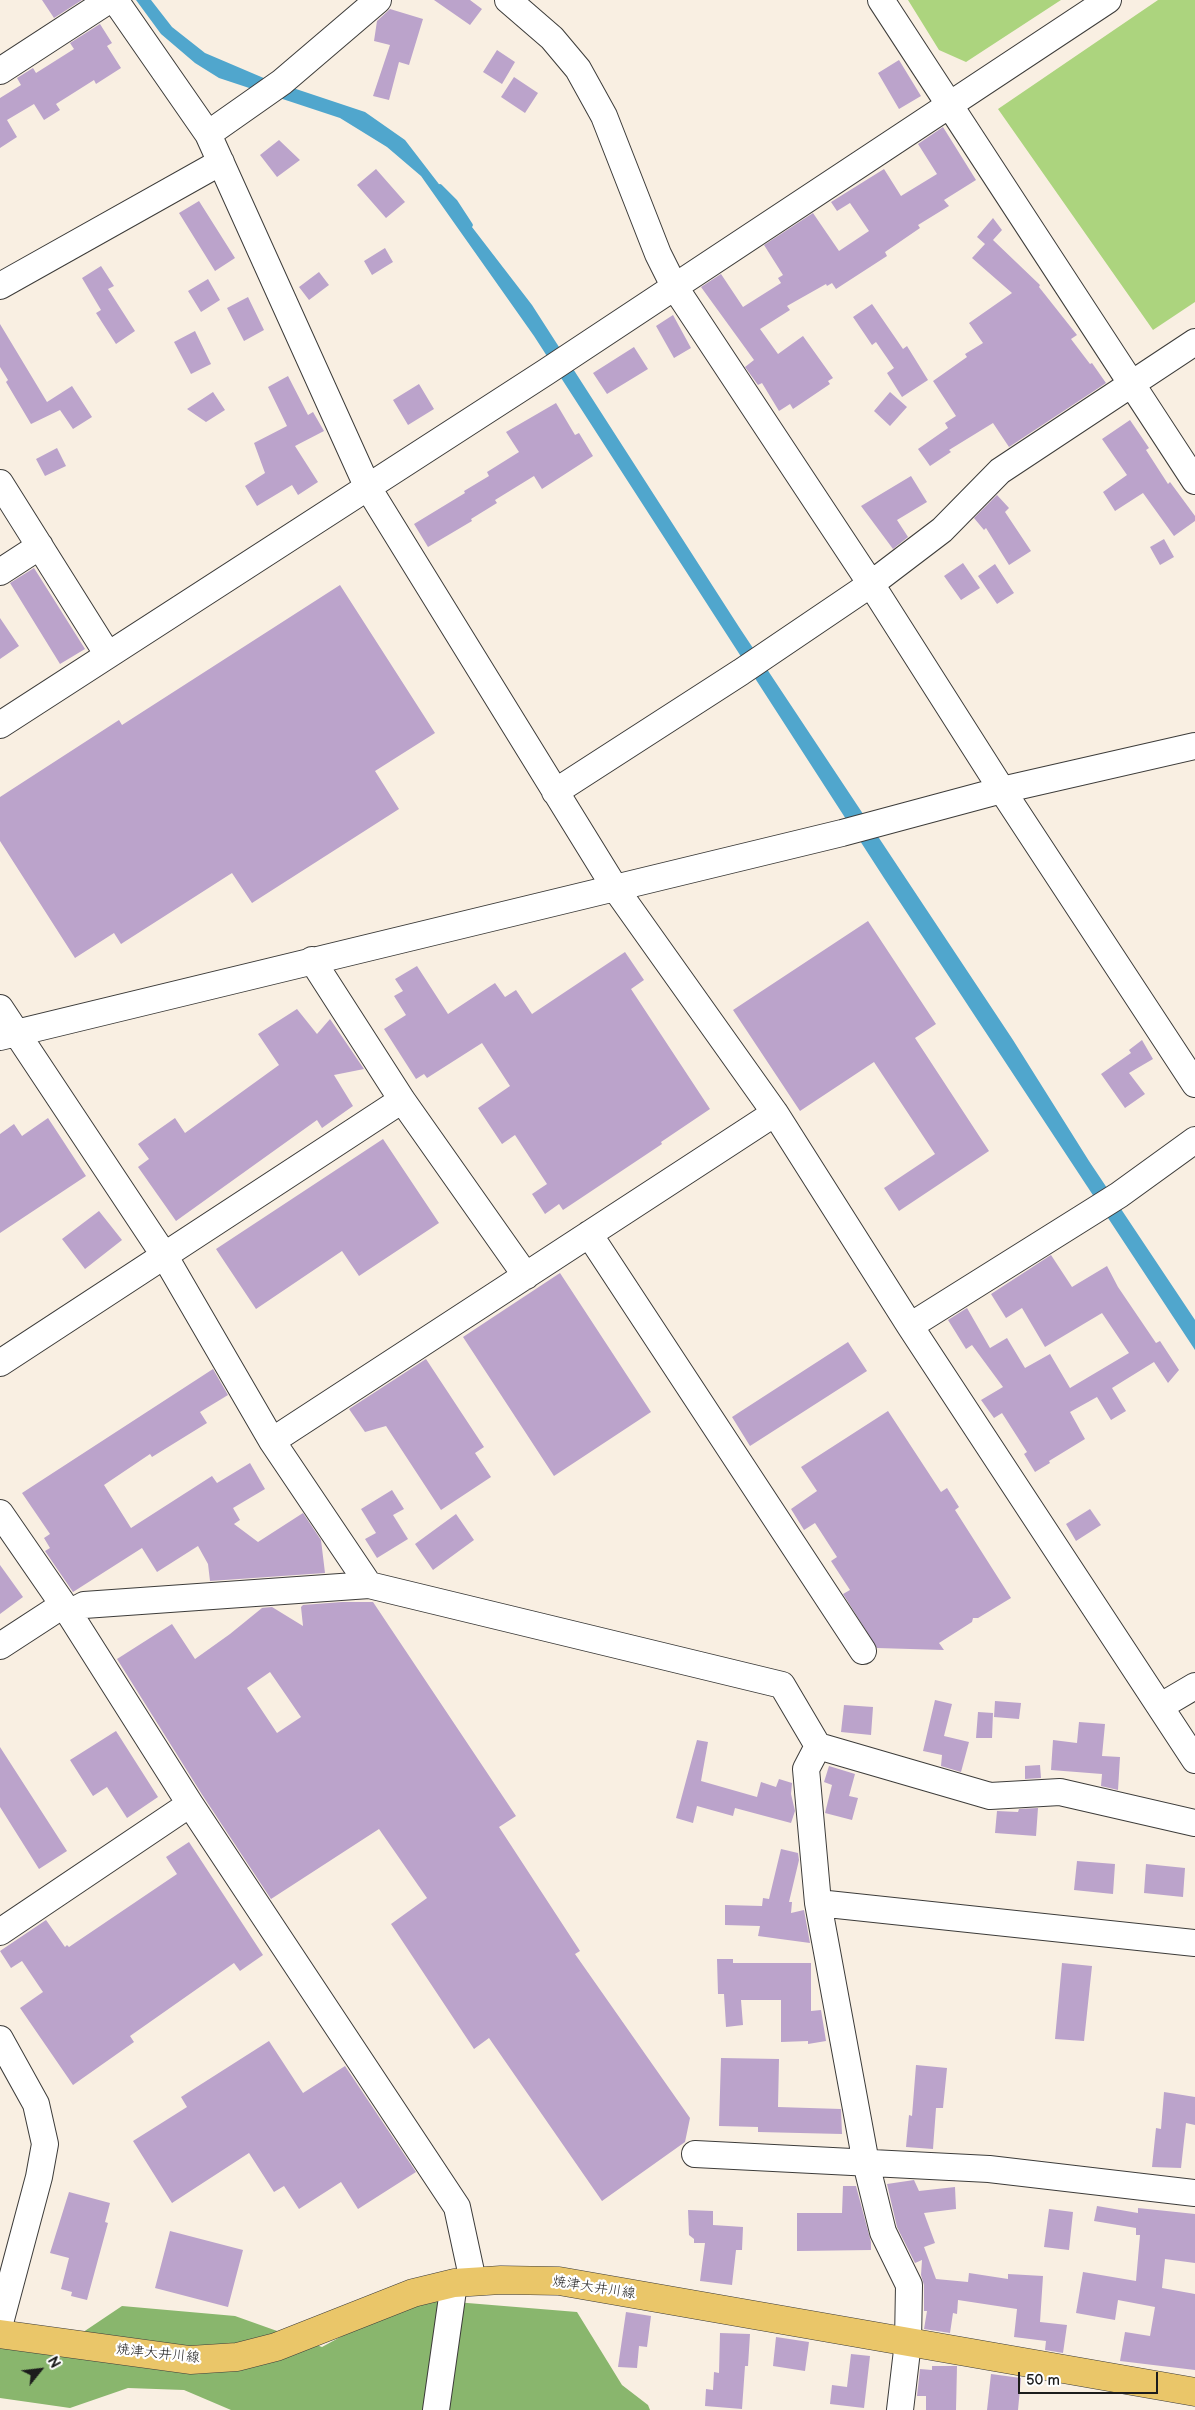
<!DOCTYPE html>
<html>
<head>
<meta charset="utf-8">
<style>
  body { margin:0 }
  #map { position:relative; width:1195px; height:2410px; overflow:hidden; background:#f9efe2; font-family:"Balsamiq Sans",sans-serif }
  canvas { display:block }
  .north { position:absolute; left:15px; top:2345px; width:50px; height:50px; -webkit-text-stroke:4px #fff; paint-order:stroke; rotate:61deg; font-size:14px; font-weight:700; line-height:20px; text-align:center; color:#1c1c1c }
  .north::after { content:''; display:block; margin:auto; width:18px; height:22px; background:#1c1c1c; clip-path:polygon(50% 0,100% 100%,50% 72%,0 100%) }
  .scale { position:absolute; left:1018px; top:2372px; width:140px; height:22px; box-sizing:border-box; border:2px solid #1c1c1c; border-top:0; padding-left:6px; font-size:15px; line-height:18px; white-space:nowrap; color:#1c1c1c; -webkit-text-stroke:4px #fff; paint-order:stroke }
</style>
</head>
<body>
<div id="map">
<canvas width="1195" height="2410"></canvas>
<div class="north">N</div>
<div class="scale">50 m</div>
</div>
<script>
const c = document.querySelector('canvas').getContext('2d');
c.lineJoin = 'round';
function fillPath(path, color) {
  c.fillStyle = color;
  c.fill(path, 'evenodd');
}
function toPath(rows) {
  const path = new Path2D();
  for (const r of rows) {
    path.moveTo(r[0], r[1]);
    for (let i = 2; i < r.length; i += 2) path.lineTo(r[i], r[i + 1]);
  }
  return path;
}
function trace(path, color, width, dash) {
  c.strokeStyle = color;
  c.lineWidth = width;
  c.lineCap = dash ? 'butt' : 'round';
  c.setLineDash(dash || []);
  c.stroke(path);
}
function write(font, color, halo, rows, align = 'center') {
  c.font = font + ' "Balsamiq Sans","Klee One",sans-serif';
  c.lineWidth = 4.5;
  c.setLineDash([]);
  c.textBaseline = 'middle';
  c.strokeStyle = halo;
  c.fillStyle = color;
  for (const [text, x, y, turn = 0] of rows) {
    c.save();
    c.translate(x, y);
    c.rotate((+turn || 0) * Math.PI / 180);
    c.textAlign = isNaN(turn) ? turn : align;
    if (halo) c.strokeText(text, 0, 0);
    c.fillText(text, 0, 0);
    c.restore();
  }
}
const green = toPath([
  [908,0,1061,0,966,62,939,50],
  [1158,0,1195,0,1195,302,1153,330,998,109]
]);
const forest = toPath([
  [443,2301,577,2312,622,2385,648,2405,650,2410,231,2410,184,2390,128,2388,70,2408,0,2398,0,2344,55,2351,122,2306,235,2316,322,2347,401,2304]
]);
const water = toPath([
  [136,0,151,0,172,27,205,53,266,79,365,112,405,140,532,305,739,627,1013,1040,1089,1161,1195,1320,1195,1350,884,878,534,336,421,176,387,147,340,118,219,78,195,63,161,34]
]);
const stream = toPath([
  [440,187,455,202,470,225]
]);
const building = toPath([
  [42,0,82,0,54,18],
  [434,0,470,0,482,9,470,25],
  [390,9,423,19,409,65,399,62,389,100,373,96,390,45,374,41,377,21],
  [100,24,112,43,107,46,121,68,96,84,94,80,56,104,60,110,44,120,34,104,7,120,17,137,0,148,0,98,21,85,17,78,33,68,36,73,74,49,70,43],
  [497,50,515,62,502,84,483,72],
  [899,60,921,96,899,109,878,73],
  [514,77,538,93,525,113,501,97],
  [943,127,976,180,944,200,949,206,918,225,920,228,885,252,887,256,836,289,832,283,827,286,826,284,787,306,790,310,760,329,778,354,803,336,833,378,828,381,830,384,793,409,790,404,779,411,762,383,758,385,745,367,754,360,701,287,721,274,743,307,781,283,778,278,783,275,764,245,813,213,839,251,869,231,850,203,837,211,831,202,884,169,901,196,937,174,918,144],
  [279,140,300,160,277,177,260,155],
  [376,169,405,202,386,218,357,185],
  [199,201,235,258,215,271,179,213],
  [993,218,1002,230,993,240,1040,285,1039,287,1077,335,1071,339,1090,364,1092,363,1106,383,1009,447,993,423,949,450,951,452,930,466,918,449,948,428,945,423,956,416,933,381,967,357,965,354,983,343,969,323,1012,293,972,258,985,244,977,237],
  [385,248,393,262,372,275,364,261],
  [101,266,114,286,108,289,135,331,116,344,96,313,101,310,82,278],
  [319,272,329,285,309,300,299,287],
  [208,279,220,300,201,312,188,291],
  [248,297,264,330,244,341,227,308],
  [872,304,903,349,907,346,928,380,902,397,887,373,894,368,876,342,872,345,853,317],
  [673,315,691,348,674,358,656,326],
  [0,324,47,402,72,386,92,417,73,429,60,410,31,424,6,382,8,380,0,367],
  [195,331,211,364,191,374,174,342],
  [634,347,648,369,607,394,593,373],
  [288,376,308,415,313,412,324,431,295,446,318,482,298,495,292,485,257,506,245,486,265,473,254,443,287,426,268,387],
  [419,384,434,409,408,425,393,400],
  [213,392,225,410,206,422,187,409],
  [890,392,907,407,890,426,874,411],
  [556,403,575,435,579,433,593,456,542,489,534,476,495,500,497,503,471,519,472,521,428,547,414,524,465,493,464,491,489,476,487,472,519,452,506,432],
  [1130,420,1149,448,1146,450,1168,484,1170,482,1195,516,1195,521,1174,536,1143,493,1115,511,1103,492,1127,475,1102,439],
  [57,448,66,466,45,476,36,459],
  [911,476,927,502,897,520,908,537,893,549,861,506],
  [997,495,1009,508,1005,512,1031,551,1009,565,986,528,984,530,974,518],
  [1164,539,1174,557,1160,565,1150,547],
  [963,563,980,588,961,600,944,576],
  [995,564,1014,593,997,604,978,576],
  [34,568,85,649,60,664,10,583],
  [340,585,435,733,375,771,399,809,252,903,232,873,121,944,114,933,75,958,0,841,0,797,119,720,122,725],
  [0,618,19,646,0,659],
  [868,921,936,1024,915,1038,989,1151,899,1211,884,1188,935,1154,874,1062,800,1111,733,1010],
  [625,952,644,980,631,989,710,1109,661,1142,662,1144,563,1210,559,1204,545,1214,532,1194,547,1184,515,1135,502,1144,478,1108,510,1086,482,1043,427,1078,424,1074,416,1079,384,1029,406,1015,394,996,403,991,395,979,417,966,448,1014,495,983,505,997,516,990,532,1014],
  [297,1009,317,1034,330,1019,364,1069,334,1075,353,1106,322,1128,317,1120,176,1221,138,1167,149,1159,138,1144,175,1118,185,1133,279,1065,258,1034],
  [1142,1040,1153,1059,1129,1073,1145,1094,1125,1108,1101,1074,1131,1053,1129,1050],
  [48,1118,86,1176,0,1233,0,1134,14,1124,22,1136],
  [383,1139,439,1223,359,1276,342,1251,256,1309,216,1249],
  [99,1211,122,1240,85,1269,62,1239],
  [1051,1255,1072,1287,1107,1266,1118,1287,1156,1343,1160,1341,1179,1370,1168,1383,1154,1362,1112,1388,1126,1411,1111,1420,1097,1397,1070,1412,1085,1439,1049,1461,1050,1463,1035,1472,1024,1454,1027,1452,1002,1413,994,1418,981,1400,1003,1387,972,1345,966,1349,948,1320,967,1308,990,1348,1007,1338,1025,1368,1050,1354,1070,1388,1129,1353,1102,1313,1045,1347,1022,1308,1006,1318,991,1294],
  [560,1273,651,1412,554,1476,463,1337],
  [848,1342,867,1371,750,1446,732,1417],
  [426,1359,484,1447,475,1453,491,1477,441,1510,386,1426,365,1432,349,1409],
  [213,1369,228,1395,200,1412,207,1423,152,1457,150,1454,104,1485,131,1528,212,1476,217,1483,250,1463,265,1489,233,1508,240,1520,234,1524,258,1542,303,1513,321,1540,325,1573,210,1581,208,1564,198,1546,157,1572,142,1548,73,1592,45,1551,50,1548,44,1538,50,1534,22,1493],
  [888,1411,941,1492,947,1488,959,1507,955,1510,1011,1598,978,1618,973,1618,972,1622,939,1643,944,1650,877,1648,843,1594,850,1590,831,1561,837,1557,815,1523,804,1530,791,1509,817,1491,801,1467],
  [392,1490,404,1509,393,1515,408,1539,377,1558,365,1539,376,1533,361,1509],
  [1090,1509,1101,1525,1076,1541,1066,1524],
  [456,1514,474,1540,433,1570,415,1544],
  [0,1565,23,1597,0,1614],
  [342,1602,373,1602,516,1816,499,1827,580,1951,575,1954,690,2118,685,2142,602,2201,489,2038,474,2049,391,1924,427,1898,379,1829,271,1899,203,1796,117,1659,172,1624,195,1659,230,1634,262,1608,272,1607,303,1626,301,1607,303,1605],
  [270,1672,301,1717,277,1733,247,1688],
  [935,1700,952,1704,944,1736,969,1742,961,1772,941,1766,942,1755,923,1751],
  [995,1701,1021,1703,1019,1719,994,1717],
  [844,1705,873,1707,871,1735,841,1732],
  [978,1712,993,1713,992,1738,976,1738],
  [1079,1722,1105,1724,1102,1756,1120,1757,1118,1790,1101,1786,1102,1774,1051,1770,1053,1740,1077,1743],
  [116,1731,158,1797,127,1818,107,1787,93,1796,70,1760],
  [697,1740,708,1742,701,1781,757,1797,761,1782,776,1787,779,1779,792,1783,791,1794,795,1811,791,1823,735,1808,733,1816,697,1806,693,1823,676,1818],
  [0,1747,67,1851,39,1869,0,1807],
  [1040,1765,1041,1778,1025,1779,1025,1766],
  [829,1766,855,1774,849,1796,858,1798,852,1820,825,1813,832,1785,824,1782],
  [1038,1808,1036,1836,995,1833,997,1811,1018,1812,1019,1809],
  [189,1842,263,1955,240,1971,234,1963,130,2036,134,2042,73,2085,20,2008,43,1992,22,1961,11,1968,0,1951,46,1920,65,1947,67,1945,69,1947,177,1874,166,1857],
  [781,1849,798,1853,799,1860,789,1902,792,1902,791,1913,804,1910,810,1943,758,1936,760,1926,725,1925,725,1905,762,1906,763,1898,769,1899],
  [1077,1861,1115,1864,1113,1894,1074,1890],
  [1146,1864,1185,1868,1183,1897,1144,1893],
  [717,1959,733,1959,733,1963,811,1963,811,2011,821,2010,826,2041,808,2044,808,2041,781,2042,781,2000,741,2000,743,2025,726,2027,724,1994,718,1994],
  [1062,1963,1092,1966,1084,2041,1055,2039],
  [269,2041,303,2093,345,2066,416,2172,358,2209,341,2182,299,2209,284,2186,274,2192,249,2153,172,2203,133,2141,187,2107,181,2097],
  [721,2058,779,2059,778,2107,841,2109,842,2134,758,2132,758,2127,719,2126],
  [916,2065,947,2068,943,2108,936,2108,933,2149,906,2147,909,2115,912,2116],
  [1164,2092,1195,2097,1195,2125,1186,2123,1181,2168,1152,2167,1156,2128,1161,2129],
  [914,2180,919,2191,955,2187,956,2209,924,2213,935,2243,924,2247,936,2279,968,2282,969,2273,1008,2279,1008,2274,1043,2276,1040,2322,1067,2325,1063,2353,1045,2350,1046,2341,1014,2337,1017,2309,958,2300,957,2314,953,2313,950,2333,924,2329,927,2311,924,2311,924,2285,921,2275,922,2260,915,2263,897,2227,887,2184],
  [843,2186,856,2186,871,2242,871,2250,797,2251,797,2213,842,2213],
  [69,2192,110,2203,105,2222,108,2223,87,2300,71,2296,72,2292,61,2289,69,2258,50,2253],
  [1097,2206,1138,2213,1138,2208,1195,2214,1195,2263,1165,2259,1162,2288,1195,2294,1195,2370,1120,2361,1125,2332,1150,2336,1155,2307,1118,2300,1115,2320,1076,2313,1083,2272,1136,2281,1140,2235,1136,2235,1136,2228,1094,2221],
  [1049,2209,1073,2212,1069,2250,1044,2247],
  [688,2210,713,2211,713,2225,743,2227,742,2250,736,2250,732,2285,700,2281,705,2243,694,2243,694,2239,689,2235],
  [170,2231,243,2250,228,2307,155,2288],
  [626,2312,651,2316,647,2347,639,2346,637,2368,618,2367],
  [720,2333,750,2334,748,2366,745,2366,742,2409,705,2406,706,2389,713,2390,714,2372,719,2373],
  [776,2337,809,2342,805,2371,773,2366],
  [851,2354,870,2356,864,2408,830,2404,832,2385,847,2387],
  [932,2366,957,2366,956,2410,926,2410,926,2396,917,2396,920,2369,932,2370],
  [991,2374,1021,2378,1018,2410,987,2410]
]);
const minor = toPath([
  [115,0,208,134,367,486,615,888,775,1113,910,1326,1195,1760],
  [508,0,552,38,578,69,604,116,658,254,674,286,871,584,1002,790,1195,1084],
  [881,0,1195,481],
  [0,71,109,0],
  [208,134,282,82,378,0],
  [0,286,221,162],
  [0,483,108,655],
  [0,572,40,546],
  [0,725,546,372,1108,0],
  [555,792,741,672,871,584,942,530,1000,471,1195,342],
  [312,960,402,1100,526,1276],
  [0,1008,164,1255,272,1441,369,1585],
  [0,1037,842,833,1002,790,1195,746],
  [589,1234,863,1651],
  [910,1326,1119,1195,1195,1140],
  [0,1363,402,1100],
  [272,1441,775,1113],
  [0,1513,69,1613,190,1804,457,2207,473,2281],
  [69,1613,84,1605,369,1585,782,1685,818,1746,990,1796,1060,1792,1195,1823],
  [0,1646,63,1605],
  [1161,1706,1195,1686],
  [818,1746,806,1769,818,1903,866,2163,883,2232,909,2285,908,2342,900,2410],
  [818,1903,1195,1943],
  [0,1932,190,1804],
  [0,2039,36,2104,45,2144,39,2177,0,2323],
  [695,2154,989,2169,1195,2193],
  [436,2410,454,2283]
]);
const major = toPath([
  [0,2334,190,2360,237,2357,276,2347,413,2293,454,2283,501,2280,559,2281,1195,2392]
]);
const streetNames = [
  ["焼津大井川線",594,2288,9],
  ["焼津大井川線",158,2354,6]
];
fillPath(green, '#acd47e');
fillPath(forest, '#89b66d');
fillPath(water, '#50a6cd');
trace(stream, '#50a6cd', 5.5);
fillPath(building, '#bba3cb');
trace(minor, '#3d3c3a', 28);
trace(major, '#3d3c3a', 29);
trace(minor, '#fff', 26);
trace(major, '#eac669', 28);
write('14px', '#1c1c1c', '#fff', streetNames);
</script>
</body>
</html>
